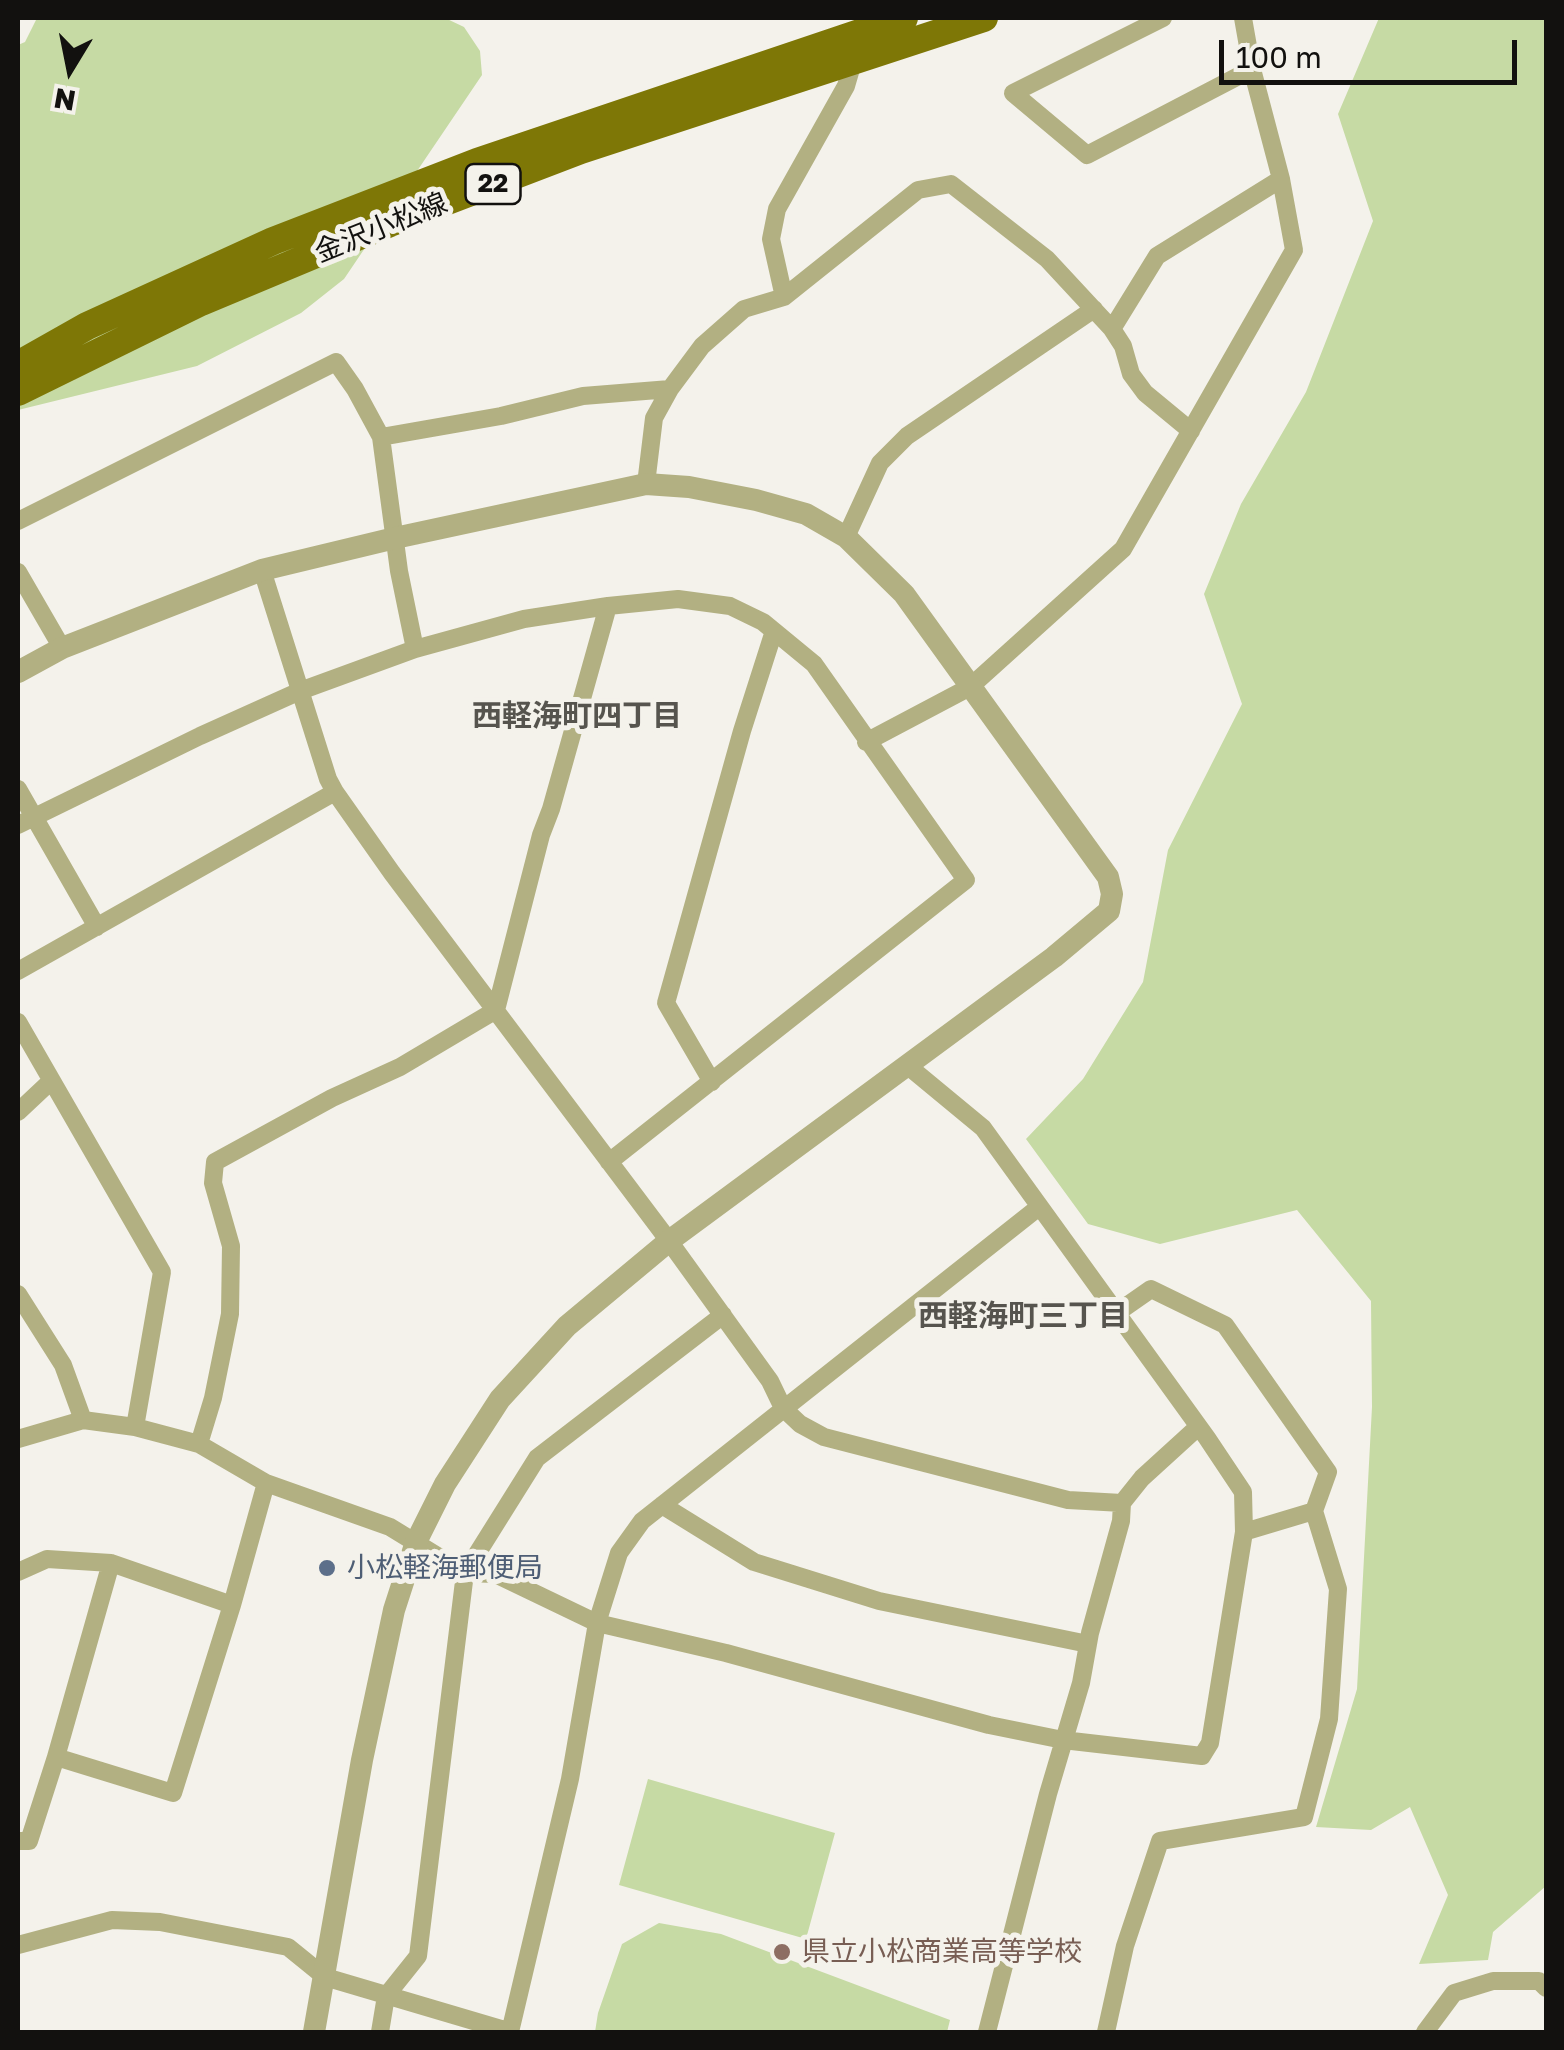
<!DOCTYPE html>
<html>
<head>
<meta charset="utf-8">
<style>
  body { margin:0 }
  #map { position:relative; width:1564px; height:2050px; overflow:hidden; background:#f4f2eb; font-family:"Golos Text",sans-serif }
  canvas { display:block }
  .frame { position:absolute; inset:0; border:20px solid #12110f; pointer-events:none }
  .north { position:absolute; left:20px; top:20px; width:100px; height:100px; -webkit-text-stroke:8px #f4f2eb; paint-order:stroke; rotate:190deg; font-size:28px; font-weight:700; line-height:40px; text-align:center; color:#12110f }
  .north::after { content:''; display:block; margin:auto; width:35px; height:45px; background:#12110f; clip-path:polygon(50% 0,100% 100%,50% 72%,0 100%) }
  .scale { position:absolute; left:1219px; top:40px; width:298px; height:45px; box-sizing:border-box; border:5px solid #12110f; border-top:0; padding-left:12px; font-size:30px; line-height:35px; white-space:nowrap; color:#12110f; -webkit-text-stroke:8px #f4f2eb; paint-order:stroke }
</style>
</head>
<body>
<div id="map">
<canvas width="1564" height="2050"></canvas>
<div class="frame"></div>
<div class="north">N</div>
<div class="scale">100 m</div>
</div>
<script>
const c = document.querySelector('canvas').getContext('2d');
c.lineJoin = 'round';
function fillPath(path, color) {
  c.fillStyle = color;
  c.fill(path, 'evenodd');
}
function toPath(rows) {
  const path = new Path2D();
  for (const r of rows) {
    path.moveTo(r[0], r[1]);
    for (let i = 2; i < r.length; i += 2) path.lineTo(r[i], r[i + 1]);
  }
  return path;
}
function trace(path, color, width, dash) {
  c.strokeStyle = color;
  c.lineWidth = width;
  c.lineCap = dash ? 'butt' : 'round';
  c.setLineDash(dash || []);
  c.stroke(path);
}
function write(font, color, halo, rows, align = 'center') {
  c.font = font + ' "Golos Text","Noto Sans JP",sans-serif';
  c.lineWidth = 10;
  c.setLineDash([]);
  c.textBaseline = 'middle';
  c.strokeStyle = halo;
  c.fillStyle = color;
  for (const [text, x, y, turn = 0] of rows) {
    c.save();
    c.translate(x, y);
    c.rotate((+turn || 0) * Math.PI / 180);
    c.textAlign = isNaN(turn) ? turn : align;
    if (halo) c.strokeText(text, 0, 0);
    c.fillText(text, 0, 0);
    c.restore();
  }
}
const green = toPath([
  [37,18,445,18,464,27,480,51,482,75,344,279,301,313,197,366,18,410,18,45,25,42],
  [1379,18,1546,18,1546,1886,1493,1932,1488,1960,1419,1964,1448,1895,1410,1807,1371,1830,1316,1827,1357,1689,1372,1407,1371,1301,1297,1210,1160,1244,1088,1224,1026,1139,1083,1079,1143,982,1168,850,1242,704,1204,594,1241,504,1306,392,1373,221,1338,114],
  [648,1779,835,1833,806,1939,619,1885],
  [659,1923,721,1934,950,2020,947,2032,595,2032,598,2013,622,1944]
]);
const minor = toPath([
  [1163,18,1013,93,1087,155,1252,69],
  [784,297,771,239,777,209,846,86,853,62],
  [1112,329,1157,256,1281,179],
  [381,437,501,416,583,396,670,389],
  [646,484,654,418,670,389,702,346,744,309,784,297,918,190,951,184,1047,259,1112,329,1123,346,1131,374,1145,393,1191,431],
  [18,521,336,362,355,389,381,437,399,571,415,649],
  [846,537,880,463,907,436,1094,309],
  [262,570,328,779,335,792,392,873,669,1241,770,1381,783,1408,800,1424,824,1437,1068,1500,1122,1503],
  [18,572,62,648],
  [866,742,970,687,1123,549,1294,250,1281,179,1252,69,1243,18],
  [18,789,97,927],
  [18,825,200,736,300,691,415,649,524,619,608,606,678,599,730,606,763,622,814,664,966,880,609,1162],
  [18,971,335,792],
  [18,1022,162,1272,135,1427],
  [712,1082,666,1003,742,731,774,631],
  [18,1112,51,1081],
  [18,1294,63,1365,83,1420],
  [1118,1312,1151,1289,1225,1325,1328,1472,1314,1511,1244,1532],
  [18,1439,83,1420,135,1427,199,1444,266,1483,390,1527,465,1573,495,1574,597,1623,726,1653,989,1725,1063,1740,1202,1756,1210,1743,1244,1532,1243,1492,1207,1438,983,1128,908,1066],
  [199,1444,213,1398,230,1314,231,1246,213,1183,215,1162,332,1098,400,1067,496,1010,541,835,551,809,608,606],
  [662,1505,754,1562,879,1601,1088,1644],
  [18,1572,47,1559,111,1563,232,1605],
  [56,1757,111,1563],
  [18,1841,29,1841,56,1757,173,1793,232,1605,266,1483],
  [18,1945,112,1920,160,1922,288,1947,325,1977,511,2032],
  [380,2032,386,1996,418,1956,465,1573,537,1458,723,1315],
  [510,2032,570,1779,597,1623,619,1553,642,1521,1039,1207],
  [987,2032,1048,1794,1081,1683,1090,1633,1121,1521,1122,1503,1142,1478,1198,1427],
  [1106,2032,1125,1946,1160,1841,1304,1817,1329,1719,1338,1589,1314,1511],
  [1425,2032,1454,1993,1493,1981,1539,1981,1546,1988]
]);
const tertiary = toPath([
  [18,672,62,648,262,570,395,538,646,484,689,487,756,500,806,514,846,537,904,594,1108,877,1112,894,1109,911,1054,957,669,1241,567,1326,500,1399,445,1484,416,1542,394,1610,362,1760,314,2032]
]);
const primary = toPath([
  [18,365,87,326,273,241,477,162,904,18],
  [18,392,201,302,390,223,581,150,984,18]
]);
const markers = [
  [327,1568,10,"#5c6f8a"],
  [782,1952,10,"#8d6e63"]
];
const shields = [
  [493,184,55]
];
const shieldNames = [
  ["22",493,184]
];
const streetNames = [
  ["金沢小松線",381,228,-22]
];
const serviceNames = [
  ["小松軽海郵便局",347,1568]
];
const educationNames = [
  ["県立小松商業高等学校",802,1952]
];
const neighbourhoodNames = [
  ["西軽海町四丁目",577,716],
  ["西軽海町三丁目",1023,1316]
];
fillPath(green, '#c6daa4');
trace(minor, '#b2b082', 18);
trace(tertiary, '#b2b082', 22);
trace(primary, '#7e7706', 28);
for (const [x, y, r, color] of markers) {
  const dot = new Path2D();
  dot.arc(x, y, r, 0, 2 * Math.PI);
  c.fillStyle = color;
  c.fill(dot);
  trace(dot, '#f4f2eb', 4);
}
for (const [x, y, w] of shields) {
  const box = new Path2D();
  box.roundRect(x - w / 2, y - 20, w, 40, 8);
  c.fillStyle = '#f4f2eb';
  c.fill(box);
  trace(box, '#12110f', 2.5);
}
write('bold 25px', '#12110f', null, shieldNames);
write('28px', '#12110f', '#f4f2eb', streetNames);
write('28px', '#4e5e75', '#f4f2eb', serviceNames, 'left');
write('28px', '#785e54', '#f4f2eb', educationNames, 'left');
write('bold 30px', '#56544e', '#f4f2eb', neighbourhoodNames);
</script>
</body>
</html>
